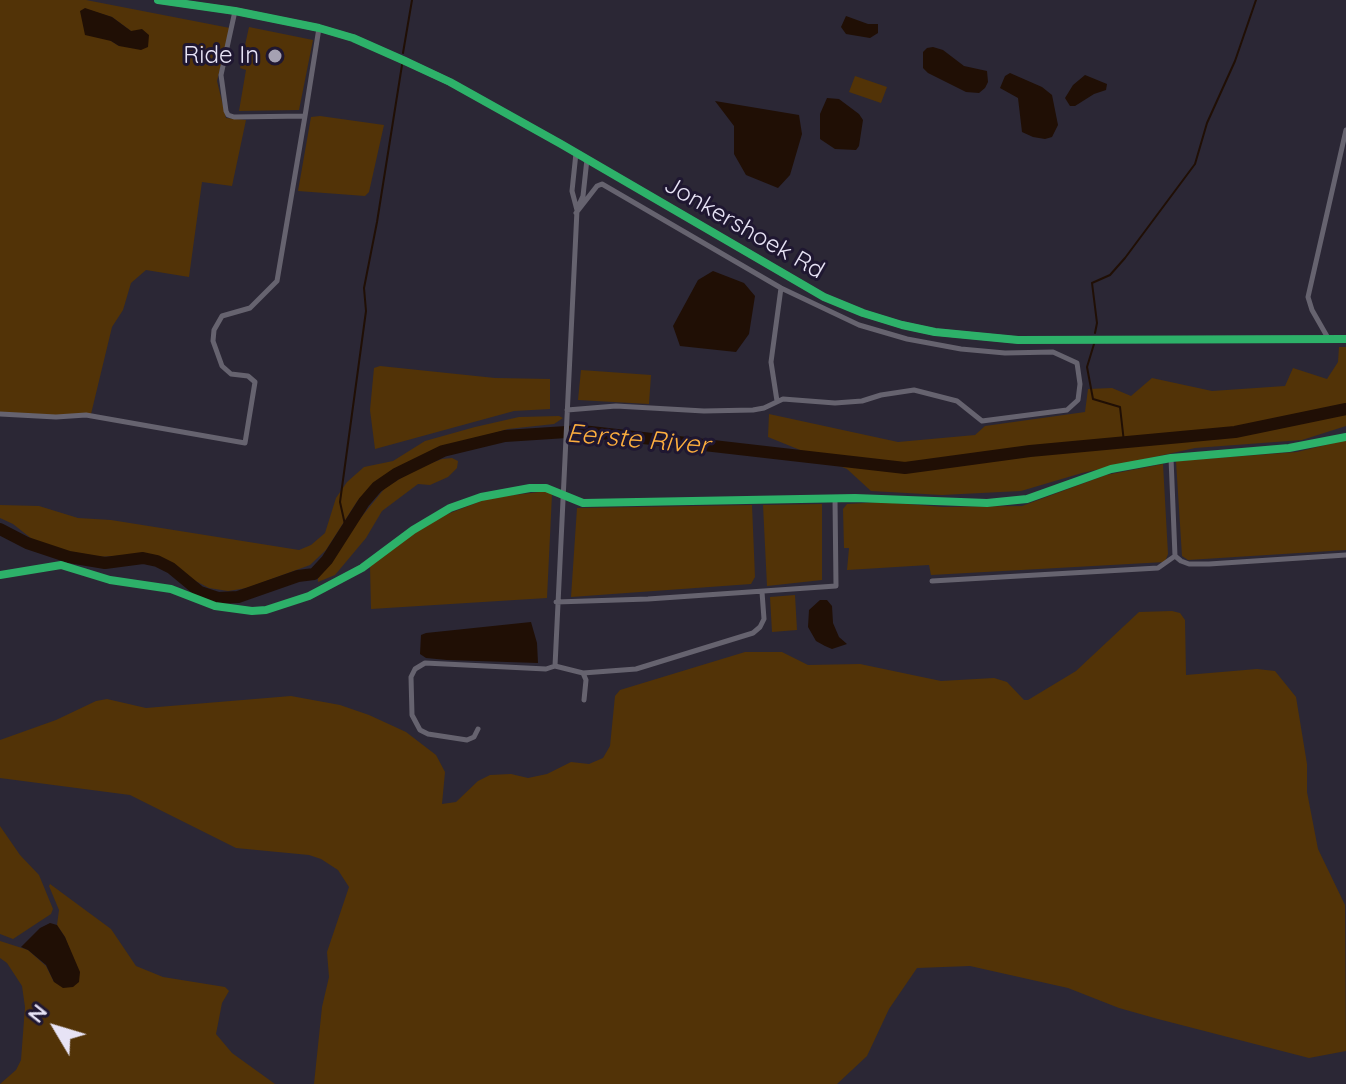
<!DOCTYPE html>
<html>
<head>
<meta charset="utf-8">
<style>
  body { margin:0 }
  #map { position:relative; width:1346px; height:1084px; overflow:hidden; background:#2b2735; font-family:Quicksand,sans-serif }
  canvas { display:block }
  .north { position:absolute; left:16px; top:988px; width:80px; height:80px; -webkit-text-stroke:6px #1f1731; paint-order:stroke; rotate:308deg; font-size:22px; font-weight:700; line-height:32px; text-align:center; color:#e7e3f5 }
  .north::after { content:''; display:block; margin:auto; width:28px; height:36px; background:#e7e3f5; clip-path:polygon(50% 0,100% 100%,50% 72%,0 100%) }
</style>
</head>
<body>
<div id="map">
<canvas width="1346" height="1084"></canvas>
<div class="north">N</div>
</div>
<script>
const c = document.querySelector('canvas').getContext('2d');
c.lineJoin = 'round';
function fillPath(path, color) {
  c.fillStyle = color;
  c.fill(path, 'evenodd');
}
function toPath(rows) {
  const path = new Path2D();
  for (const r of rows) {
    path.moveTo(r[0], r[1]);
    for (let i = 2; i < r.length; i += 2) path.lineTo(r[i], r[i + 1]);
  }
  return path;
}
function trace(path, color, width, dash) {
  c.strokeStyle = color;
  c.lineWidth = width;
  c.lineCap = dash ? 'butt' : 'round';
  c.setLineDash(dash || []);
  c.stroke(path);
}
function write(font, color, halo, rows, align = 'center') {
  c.font = font + ' Quicksand,sans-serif';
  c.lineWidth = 6;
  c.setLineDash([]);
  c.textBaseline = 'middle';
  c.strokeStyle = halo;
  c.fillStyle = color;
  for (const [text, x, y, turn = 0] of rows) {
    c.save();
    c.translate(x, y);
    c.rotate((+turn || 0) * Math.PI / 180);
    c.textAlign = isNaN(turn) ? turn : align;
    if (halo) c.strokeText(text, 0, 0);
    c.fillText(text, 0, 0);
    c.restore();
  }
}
const green = toPath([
  [0,0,86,0,230,28,217,81,226,118,246,120,232,186,202,182,189,277,146,270,131,283,123,310,112,327,91,414,54,416,0,412],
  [85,9,112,17,131,31,119,46,111,41],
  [249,27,313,40,299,110,239,111,246,70,240,68],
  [855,76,887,87,881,103,849,92],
  [320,116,384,125,369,192,365,196,298,191,311,117],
  [1339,347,1346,347,1346,426,1302,440,1195,448,1082,473,1021,491,942,495,871,491,847,469,768,437,769,414,898,442,975,435,985,426,1085,412,1088,389,1112,388,1131,396,1152,378,1212,391,1285,386,1293,368,1327,379,1338,362],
  [380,366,495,378,550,379,550,409,514,411,375,449,370,410,374,368],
  [581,370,651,375,649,404,578,400],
  [559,416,563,418,554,424,508,429,425,454,376,486,358,500,326,550,310,565,247,588,228,591,209,588,188,577,169,562,150,554,97,557,52,548,32,539,13,524,0,518,0,505,39,506,78,518,111,520,299,550,311,545,325,533,336,498,347,482,364,467,393,461,425,441,475,427,519,417],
  [1346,440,1346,550,1188,560,1182,556,1176,461,1297,452],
  [452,458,458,461,457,468,448,477,430,485,418,484,382,511,366,538,335,575,318,582,318,577,349,532,385,488,417,468,442,459],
  [1163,464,1168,554,1165,562,931,575,929,565,847,570,849,548,844,548,843,509,847,504,882,502,943,507,1022,506,1106,475],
  [548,491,552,494,547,598,371,609,370,566,408,537,440,517,489,498],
  [822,504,822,580,767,586,763,505],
  [752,505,755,577,751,584,571,597,577,508],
  [795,595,797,630,772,632,770,597],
  [1172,611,1180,613,1185,620,1186,675,1257,669,1275,671,1296,697,1307,764,1307,792,1318,849,1345,905,1346,1051,1309,1058,1158,1019,1119,1008,1068,988,970,966,917,968,889,1009,867,1056,837,1084,314,1084,322,1007,329,977,327,952,349,887,338,870,321,859,309,855,236,848,130,795,0,778,0,740,56,720,96,701,107,699,146,708,291,696,340,705,369,715,406,732,436,755,445,772,442,804,456,802,478,781,490,775,511,774,528,778,547,774,571,762,589,764,603,758,610,746,615,696,620,690,745,652,782,652,808,665,860,664,941,681,994,678,1007,682,1024,700,1028,700,1076,671,1139,612],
  [0,826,20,855,39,875,53,909,51,914,13,939,0,934],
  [50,884,111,929,136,966,163,977,225,987,229,991,222,1003,216,1034,232,1053,275,1084,0,1084,16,1070,21,1060,25,1007,22,986,7,963,0,958,0,941,28,950,46,966,54,982,71,954,65,937,57,925,59,910,49,886]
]);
const water = toPath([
  [85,8,112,17,131,31,142,29,149,35,148,47,141,50,119,46,111,41,85,35,80,11],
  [846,16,868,24,878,24,878,33,870,38,846,34,841,27],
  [933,47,943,50,964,66,987,71,988,82,985,88,979,93,966,92,928,73,923,68,923,52,927,48],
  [1010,73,1042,87,1052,95,1058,125,1052,137,1045,139,1033,137,1022,132,1018,98,1000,88,1005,76],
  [1085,75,1107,84,1106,90,1094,94,1075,106,1070,106,1065,98,1073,85],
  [827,98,839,99,859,114,863,120,859,146,856,150,835,149,820,139,820,114],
  [715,101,799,115,802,134,790,175,778,188,746,175,734,154,734,126],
  [713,271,744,283,755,296,749,334,736,352,680,346,673,326,698,280],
  [820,600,827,600,832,606,833,623,839,637,847,644,832,649,825,646,816,641,808,627,809,610],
  [531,622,537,643,538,663,447,660,426,658,420,654,421,635,426,633],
  [50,923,57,925,65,937,80,972,79,982,73,987,63,988,54,982,46,965,28,950,21,947,40,928]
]);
const stream = toPath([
  [403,53,412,0],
  [1095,333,1097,323,1092,283,1110,275,1125,258,1195,164,1207,123,1235,61,1256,0],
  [1094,344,1087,367,1093,399,1120,407,1124,442],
  [346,529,340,502,366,311,364,288,377,222,402,65]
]);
const river = toPath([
  [0,529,27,543,69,557,105,563,143,558,157,561,171,568,200,592,218,598,238,597,298,576,314,574,327,560,364,502,377,487,396,474,443,451,505,436,582,431,905,468,1030,451,1235,432,1346,409]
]);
const street = toPath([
  [235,11,221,75,226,111,228,115,234,117,305,116,319,28],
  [577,209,583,196,587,159],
  [1328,338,1312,310,1308,297,1346,130],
  [777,401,771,362,781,288],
  [567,410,616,406,704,411,753,410,764,408,783,399,835,403,862,401,881,395,914,390,957,401,982,421,1067,410,1078,400,1080,384,1077,363,1053,352,1005,353,961,349,907,339,859,325,781,288,602,184,597,186,576,213],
  [0,414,56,417,86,415,245,443,255,382,248,376,231,374,222,366,213,341,214,330,222,316,250,308,277,281,305,116],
  [1171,458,1175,556,1181,561,1189,564,1209,564,1346,555],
  [0,575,61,565,110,580,171,589,215,606,252,611,266,610,309,596,362,568,413,530,450,508,481,497,530,488,546,488,583,503,855,498,987,503,1027,499,1111,469,1171,458,1289,448,1346,437],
  [932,581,1158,568,1175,556],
  [556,602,648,599,836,586,835,499],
  [555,666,583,673,586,680,584,700],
  [583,673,636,669,753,633,760,627,764,619,762,592],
  [478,729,474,737,467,740,428,734,420,730,412,715,411,677,415,669,425,663,546,669,555,666,577,210,572,191,576,153]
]);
const secondary = toPath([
  [158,0,235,11,319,28,353,38,405,61,450,82,561,144,824,297,863,313,902,325,935,332,1018,340,1346,339]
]);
const cycleway = toPath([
  [158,0,235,11,319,28,353,38,405,61,450,82,561,144,824,297,863,313,902,325,935,332,1018,340,1346,339],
  [0,575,61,565,110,580,171,589,215,606,252,611,266,610,309,596,362,568,413,530,450,508,481,497,530,488,546,488,583,503,855,498,987,503,1027,499,1111,469,1171,458,1289,448,1346,437]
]);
const markers = [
  [275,56,8,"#a5a1b2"]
];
const poiNames = [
  ["Ride In",259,56]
];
const streetNames = [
  ["Jonkershoek Rd",744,228,30]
];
const waterNames = [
  ["Eerste River",638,440,5]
];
fillPath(green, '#523307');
fillPath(water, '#200f05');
trace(stream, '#200f05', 2);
trace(river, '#200f05', 12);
trace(street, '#66636f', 5);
trace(secondary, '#66636f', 7);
trace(cycleway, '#2db169', 8);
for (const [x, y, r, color] of markers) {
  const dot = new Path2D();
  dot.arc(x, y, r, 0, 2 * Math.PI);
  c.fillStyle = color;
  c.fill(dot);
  trace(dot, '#1f1731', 3);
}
write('24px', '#e7e3f5', '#1f1731', poiNames, 'right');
write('24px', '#e7e3f5', '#1f1731', streetNames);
write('italic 26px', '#fdae3e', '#1f1731', waterNames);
</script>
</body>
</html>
